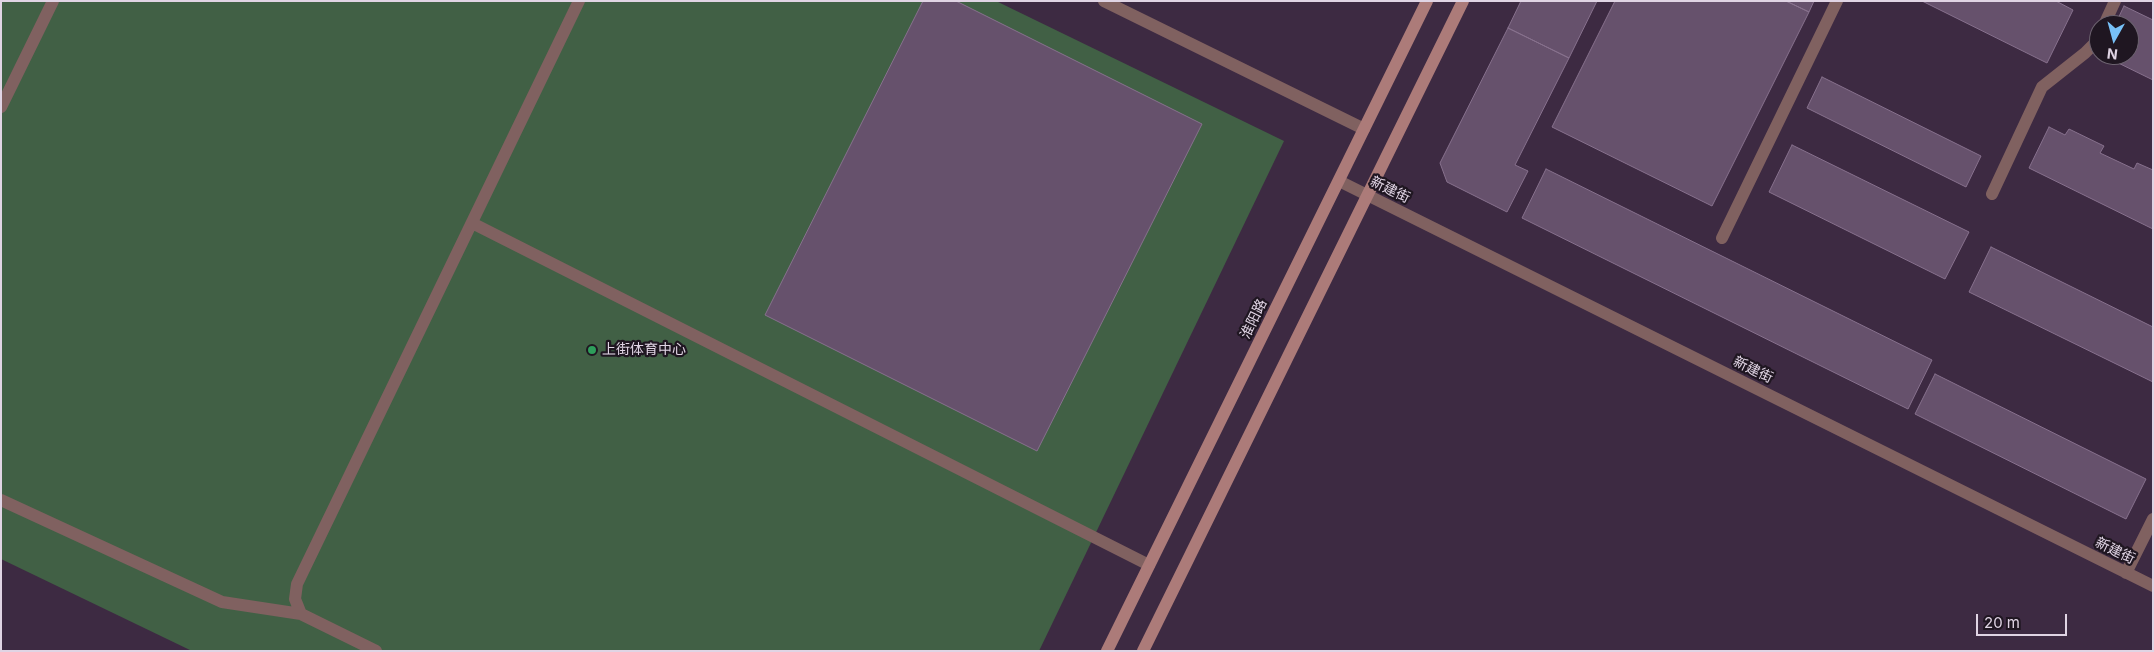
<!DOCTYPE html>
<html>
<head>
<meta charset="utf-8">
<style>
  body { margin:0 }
  #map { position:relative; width:2154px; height:652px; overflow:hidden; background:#3d2a42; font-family:Inter,sans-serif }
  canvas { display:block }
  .frame { position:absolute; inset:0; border:2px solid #e0d4e4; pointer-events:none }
  .north { position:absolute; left:2089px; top:15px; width:50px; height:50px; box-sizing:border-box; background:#1f1621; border:1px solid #6c626f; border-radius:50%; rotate:187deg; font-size:14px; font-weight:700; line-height:20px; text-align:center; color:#e0d4e4 }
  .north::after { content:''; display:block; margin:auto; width:18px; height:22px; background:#77c0f7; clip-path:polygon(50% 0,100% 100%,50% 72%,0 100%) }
  .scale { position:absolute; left:1976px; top:614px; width:91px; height:22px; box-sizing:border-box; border:2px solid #e0d4e4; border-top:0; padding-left:6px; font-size:15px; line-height:18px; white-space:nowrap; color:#e0d4e4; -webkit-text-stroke:4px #1f1621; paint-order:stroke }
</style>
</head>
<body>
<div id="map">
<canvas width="2154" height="652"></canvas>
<div class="frame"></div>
<div class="north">N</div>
<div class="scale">20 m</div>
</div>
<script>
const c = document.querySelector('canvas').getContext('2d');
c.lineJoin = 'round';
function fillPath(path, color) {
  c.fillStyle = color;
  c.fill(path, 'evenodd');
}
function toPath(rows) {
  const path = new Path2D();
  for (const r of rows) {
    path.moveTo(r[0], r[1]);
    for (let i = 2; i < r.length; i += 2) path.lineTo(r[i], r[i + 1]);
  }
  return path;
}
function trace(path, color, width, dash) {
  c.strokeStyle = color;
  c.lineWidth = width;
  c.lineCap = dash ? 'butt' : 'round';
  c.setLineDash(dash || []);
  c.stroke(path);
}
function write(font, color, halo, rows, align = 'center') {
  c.font = font + ' Inter,"Noto Sans SC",sans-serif';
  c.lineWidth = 4.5;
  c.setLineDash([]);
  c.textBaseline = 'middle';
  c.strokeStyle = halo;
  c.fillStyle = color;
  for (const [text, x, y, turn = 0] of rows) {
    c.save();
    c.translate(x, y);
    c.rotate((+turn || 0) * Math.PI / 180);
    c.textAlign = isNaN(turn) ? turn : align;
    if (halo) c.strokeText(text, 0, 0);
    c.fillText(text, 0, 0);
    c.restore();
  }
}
const green = toPath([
  [1,1,996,1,1284,141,1039,651,192,651,1,559]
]);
const building = toPath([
  [923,1,956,1,1202,124,1037,451,765,315,923,1],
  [1521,1,1597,1,1569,58,1508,28,1521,1],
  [1615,1,1786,1,1809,12,1712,206,1552,127,1615,1],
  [1786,1,1814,1,1809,12,1786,1],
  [1922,1,2056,1,2073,10,2047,63,1922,1],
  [2124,6,2153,20,2153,80,2102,55,2129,55,2129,25,2115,25,2124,6],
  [1508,28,1569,58,1515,165,1528,171,1507,212,1447,182,1440,163,1508,28],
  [1822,77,1981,156,1966,187,1807,108,1822,77],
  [2049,127,2065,135,2069,129,2104,146,2100,153,2134,169,2137,163,2153,170,2153,229,2029,168,2049,127],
  [1792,145,1969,232,1945,279,1769,192,1792,145],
  [1546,169,1932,360,1908,409,1522,218,1546,169],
  [1991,247,2153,327,2153,382,1969,292,1991,247],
  [1935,374,2146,479,2126,519,1915,414,1935,374]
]);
const lane = toPath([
  [2104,25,2115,1],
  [1,107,53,1],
  [1992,194,2042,87,2085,53,2095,43,2099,34],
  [472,223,1149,565],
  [1722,238,1837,1],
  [1,500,222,602,301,614],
  [376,651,301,614,295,599,297,584,579,1]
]);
const street = toPath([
  [1104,1,1364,129],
  [1339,181,2153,586],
  [2126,573,2153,519]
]);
const secondary = toPath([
  [1107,651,1427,1],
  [1143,651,1463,1]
]);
const markers = [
  [592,350,5,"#2e9e5b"]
];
const streetNames = [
  ["新建街",1390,190,26],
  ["淮阳路",1254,319,-64],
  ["新建街",1753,370,26],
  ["新建街",2115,551,26]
];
const poiNames = [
  ["上街体育中心",602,350]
];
fillPath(green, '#416045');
fillPath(building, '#66516c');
trace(building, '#87718d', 1);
trace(lane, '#806160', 12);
trace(street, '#806160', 12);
trace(secondary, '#ac7b79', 12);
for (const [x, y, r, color] of markers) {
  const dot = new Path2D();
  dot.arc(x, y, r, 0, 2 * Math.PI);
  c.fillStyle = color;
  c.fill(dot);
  trace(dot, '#1f1621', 2);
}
write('14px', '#e0d4e4', '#1f1621', streetNames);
write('14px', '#e0d4e4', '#1f1621', poiNames, 'left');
</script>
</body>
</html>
